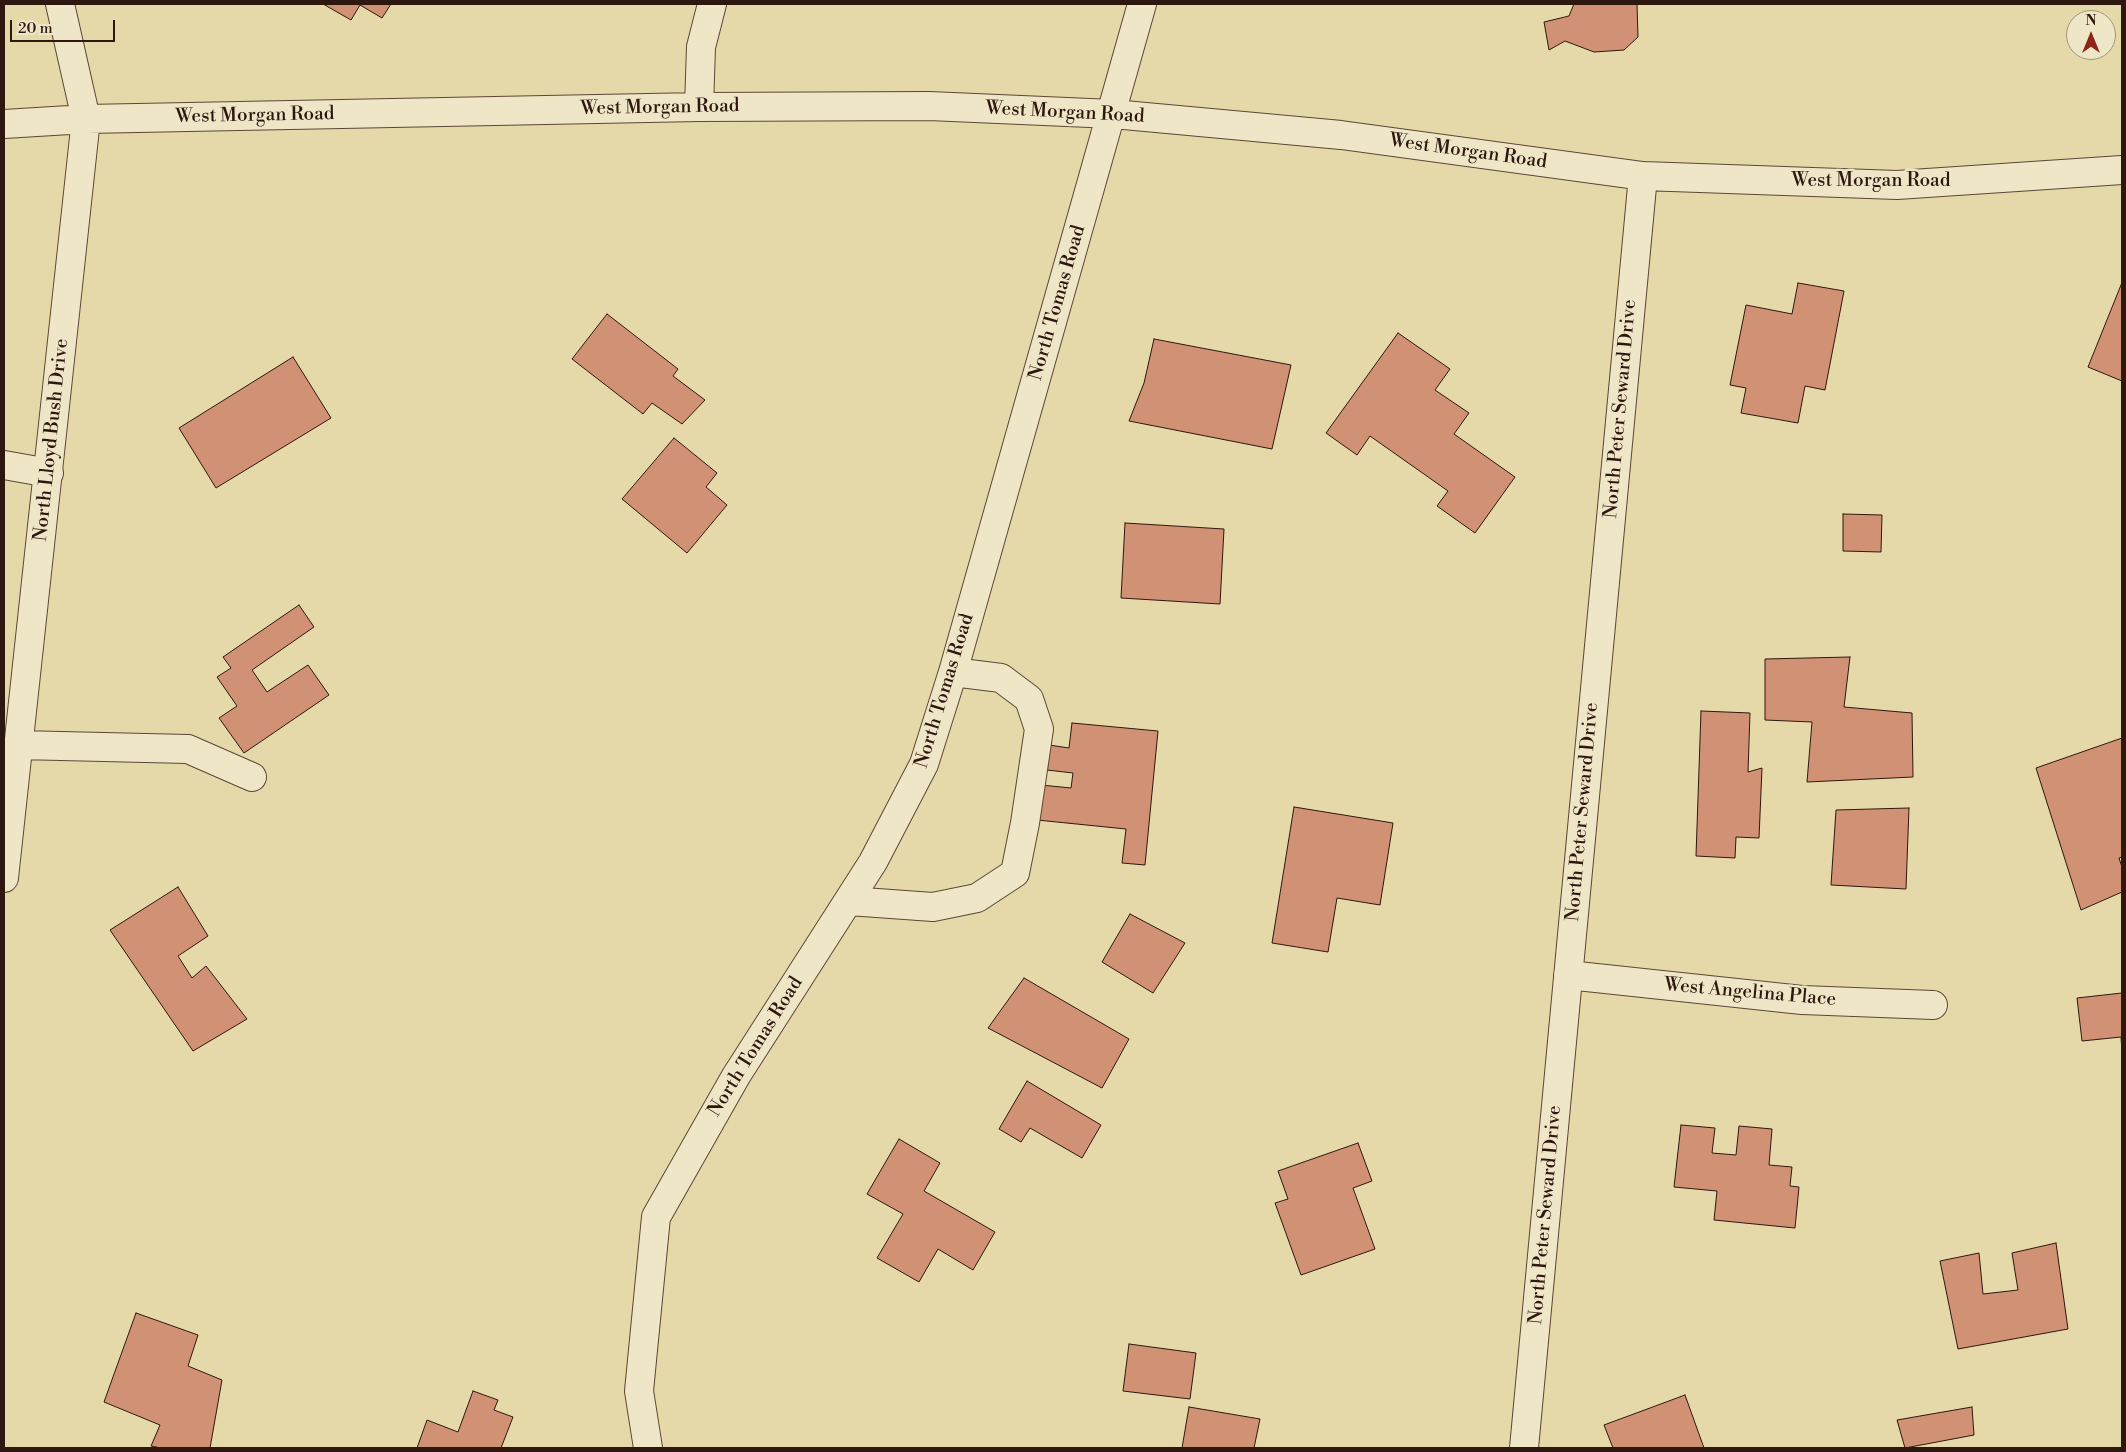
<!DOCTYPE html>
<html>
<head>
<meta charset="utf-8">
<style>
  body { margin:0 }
  #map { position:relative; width:2126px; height:1452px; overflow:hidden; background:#e5d8a9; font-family:"Libre Bodoni",serif }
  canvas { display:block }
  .frame { position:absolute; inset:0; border:5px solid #2e170f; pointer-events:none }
  .north { position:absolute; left:2066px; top:10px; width:50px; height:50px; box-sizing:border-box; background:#eee6c7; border:1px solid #a1937d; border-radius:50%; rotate:0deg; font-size:14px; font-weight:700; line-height:20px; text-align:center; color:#2e170f }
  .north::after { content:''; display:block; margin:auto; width:18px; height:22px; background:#8f2418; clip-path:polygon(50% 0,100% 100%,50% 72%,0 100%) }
  .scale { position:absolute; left:10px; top:20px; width:105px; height:22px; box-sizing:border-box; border:2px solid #2e170f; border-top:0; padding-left:6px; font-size:15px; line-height:18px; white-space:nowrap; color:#2e170f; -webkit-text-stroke:4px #eee6c7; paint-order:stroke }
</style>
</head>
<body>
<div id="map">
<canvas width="2126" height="1452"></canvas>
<div class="frame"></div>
<div class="north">N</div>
<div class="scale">20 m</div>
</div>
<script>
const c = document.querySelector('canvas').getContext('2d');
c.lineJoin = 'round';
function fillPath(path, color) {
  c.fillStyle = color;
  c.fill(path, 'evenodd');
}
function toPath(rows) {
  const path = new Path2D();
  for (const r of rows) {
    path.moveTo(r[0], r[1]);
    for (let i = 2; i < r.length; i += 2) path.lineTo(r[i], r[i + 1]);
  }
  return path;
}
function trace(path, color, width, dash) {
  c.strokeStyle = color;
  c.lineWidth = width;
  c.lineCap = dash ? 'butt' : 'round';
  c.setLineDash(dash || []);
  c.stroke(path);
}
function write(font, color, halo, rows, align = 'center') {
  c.font = font + ' "Libre Bodoni",serif';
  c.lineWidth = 4.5;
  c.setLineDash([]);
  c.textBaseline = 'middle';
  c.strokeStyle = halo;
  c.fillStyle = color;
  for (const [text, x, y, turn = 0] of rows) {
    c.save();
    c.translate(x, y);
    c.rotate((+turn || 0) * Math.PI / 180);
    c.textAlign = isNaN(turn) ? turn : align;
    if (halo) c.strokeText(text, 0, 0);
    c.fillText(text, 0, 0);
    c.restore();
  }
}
const building = toPath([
  [323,4,391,4,382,18,360,5,351,20,323,4],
  [1574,4,1637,4,1638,37,1624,50,1594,52,1565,41,1549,50,1544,22,1569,16,1574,4],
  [1798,283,1844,291,1825,390,1805,386,1798,423,1741,413,1746,388,1730,385,1746,305,1792,314,1798,283],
  [2121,285,2122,286,2122,381,2088,367,2121,285],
  [607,314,678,369,673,376,705,400,682,424,652,403,643,414,572,359,607,314],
  [1398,333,1450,369,1435,390,1469,413,1454,434,1515,477,1475,533,1437,506,1448,491,1370,436,1357,455,1326,433,1398,333],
  [1154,339,1291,365,1272,449,1129,421,1144,383,1154,339],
  [293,357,331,418,216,488,179,428,293,357],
  [674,438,717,473,706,487,727,505,687,553,622,499,674,438],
  [1843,514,1882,515,1881,552,1843,551,1843,514],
  [1125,523,1224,529,1220,604,1121,598,1125,523],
  [299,605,314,627,252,670,267,692,308,665,329,695,244,753,219,718,237,706,217,677,231,668,223,657,299,605],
  [1850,657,1844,707,1912,713,1913,777,1807,782,1812,722,1765,720,1765,659,1850,657],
  [1701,711,1750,713,1748,772,1762,768,1759,838,1736,837,1735,858,1696,856,1701,711],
  [1072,723,1158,731,1145,865,1122,863,1126,829,1037,820,1041,785,1071,788,1073,773,1047,770,1049,745,1069,748,1072,723],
  [2122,738,2122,857,2119,858,2122,867,2122,892,2081,910,2036,768,2122,738],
  [1294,807,1393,823,1380,905,1337,898,1328,952,1272,943,1294,807],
  [1909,808,1906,889,1831,885,1836,810,1909,808],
  [178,887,208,936,178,956,192,978,206,966,247,1019,193,1051,110,930,178,887],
  [1130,914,1185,943,1153,993,1102,962,1130,914],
  [1024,978,1129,1039,1102,1088,988,1028,1024,978],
  [2122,993,2122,1053,2121,1037,2082,1041,2077,998,2122,993],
  [1027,1081,1101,1125,1082,1158,1030,1128,1021,1142,999,1129,1027,1081],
  [1681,1125,1715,1128,1712,1153,1736,1155,1739,1126,1772,1129,1769,1165,1792,1167,1790,1186,1799,1187,1795,1228,1714,1220,1717,1191,1674,1187,1681,1125],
  [899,1139,940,1163,924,1191,995,1232,973,1270,938,1249,919,1282,877,1258,903,1214,867,1194,899,1139],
  [1358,1143,1372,1181,1353,1188,1375,1249,1301,1275,1275,1203,1288,1199,1278,1171,1358,1143],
  [2056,1243,2068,1329,1958,1349,1940,1261,1979,1253,1983,1294,2018,1290,2012,1253,2056,1243],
  [136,1313,198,1335,188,1366,222,1380,210,1448,161,1448,151,1446,160,1425,104,1402,136,1313],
  [1129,1344,1196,1353,1190,1399,1123,1391,1129,1344],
  [473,1391,498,1400,494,1410,513,1417,501,1448,417,1448,427,1420,458,1432,473,1391],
  [1685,1395,1704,1448,1613,1448,1604,1425,1685,1395],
  [1189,1407,1260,1419,1254,1448,1182,1448,1189,1407],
  [1972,1407,1974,1435,1905,1448,1897,1420,1972,1407]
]);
const minor = toPath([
  [699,107,701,47,712,4],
  [4,124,86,119,699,107,929,106,1113,114,1341,135,1643,176,1897,185,2122,170],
  [4,465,49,473],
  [19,745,188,749,252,777],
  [4,878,86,119,60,4],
  [849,901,933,907,977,898,1015,873,1025,823,1039,729,1029,699,1001,678,953,672],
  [1568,975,1802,1000,1933,1005],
  [648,1448,639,1391,656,1217,736,1076,873,862,924,764,953,672,1142,4],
  [1524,1448,1643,176]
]);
const streetNames = [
  ["West Morgan Road",660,108,-1],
  ["West Morgan Road",1065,113,3],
  ["West Morgan Road",255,116,-1],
  ["West Morgan Road",1468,152,8],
  ["West Morgan Road",1871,181],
  ["North Tomas Road",1058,303,-74],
  ["North Peter Seward Drive",1621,409,-85],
  ["North Lloyd Bush Drive",52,440,-84],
  ["North Tomas Road",945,691,-73],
  ["North Peter Seward Drive",1583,812,-85],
  ["West Angelina Place",1750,993,5],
  ["North Tomas Road",756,1047,-58],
  ["North Peter Seward Drive",1546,1215,-85]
];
fillPath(building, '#d09174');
trace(building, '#2e170f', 1);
trace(minor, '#5c4736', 30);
trace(minor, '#eee6c7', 28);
write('19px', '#2e170f', '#eee6c7', streetNames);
</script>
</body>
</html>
